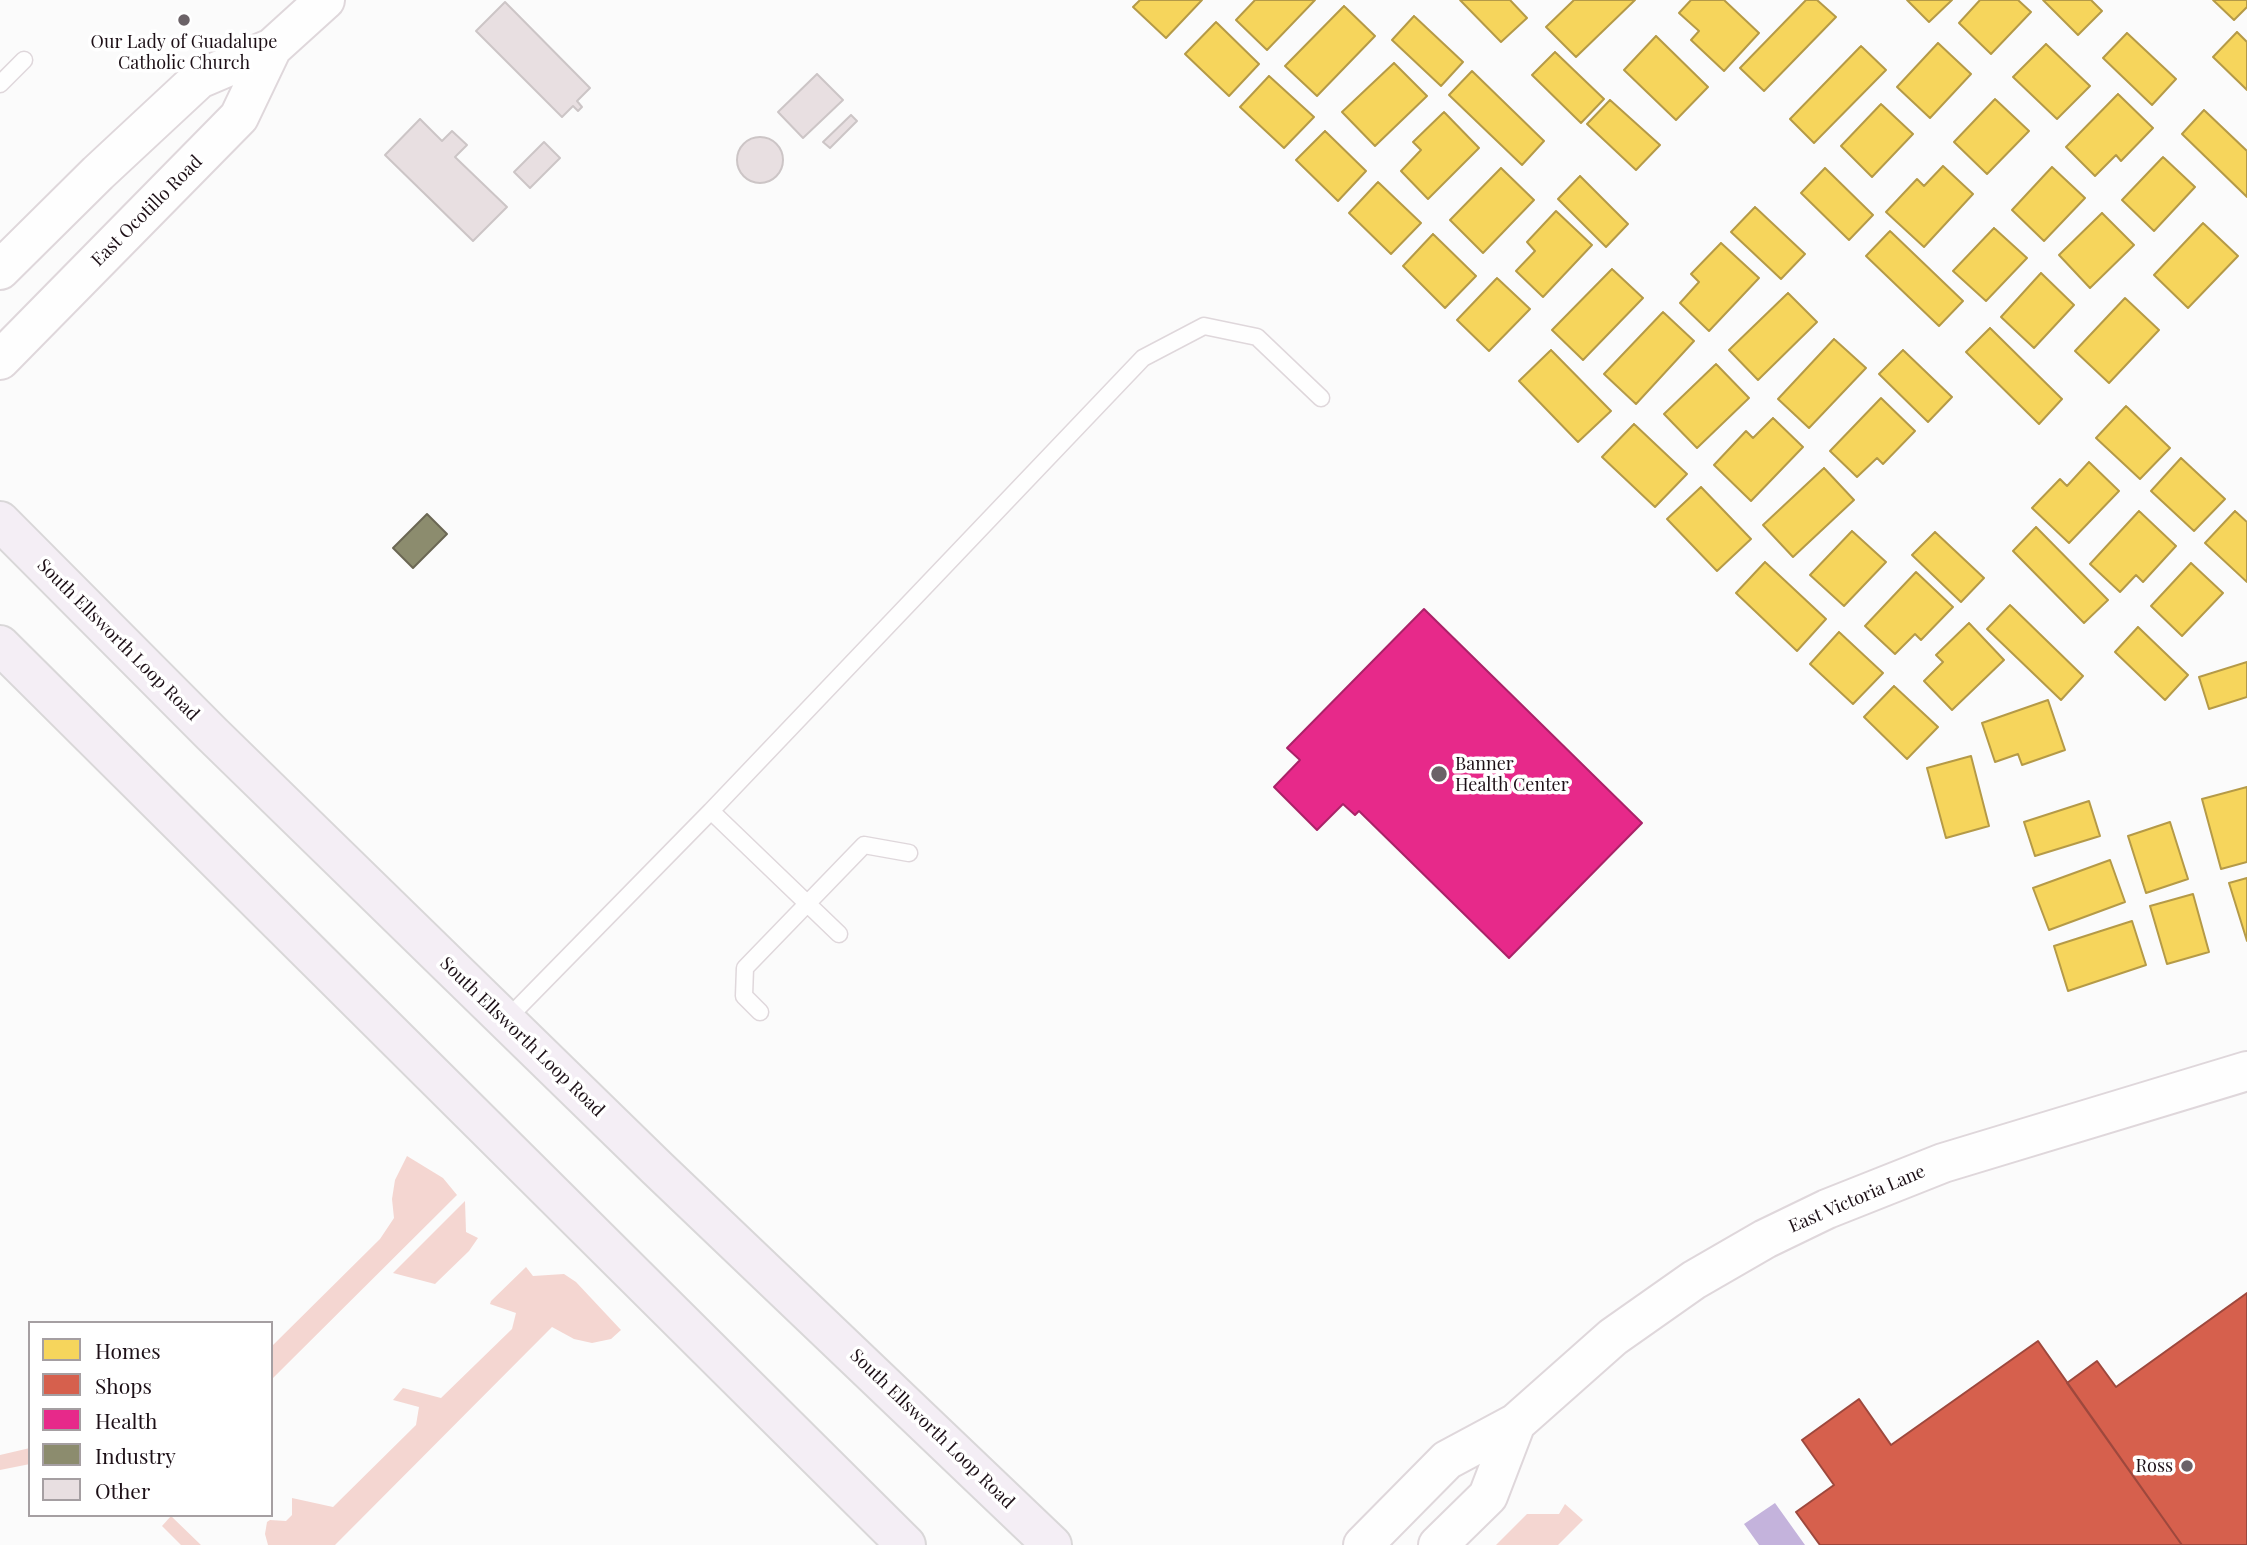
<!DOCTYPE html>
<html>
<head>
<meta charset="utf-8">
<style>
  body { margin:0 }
  #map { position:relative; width:2247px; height:1545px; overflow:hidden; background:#fbfbfb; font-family:"Playfair Display",serif }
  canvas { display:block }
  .legend { position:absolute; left:28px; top:1321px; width:245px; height:196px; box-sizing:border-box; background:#fff; border:2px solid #a59fa2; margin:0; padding:9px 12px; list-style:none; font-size:21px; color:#1d1017 }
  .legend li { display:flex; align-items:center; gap:14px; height:35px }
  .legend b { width:35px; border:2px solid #a59fa2 }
</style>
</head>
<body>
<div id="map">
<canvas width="2247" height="1545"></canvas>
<ul class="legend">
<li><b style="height:19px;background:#f6d55c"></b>Homes</li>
<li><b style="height:19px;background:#d6604d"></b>Shops</li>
<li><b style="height:19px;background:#e7298a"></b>Health</li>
<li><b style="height:19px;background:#8c8c6e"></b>Industry</li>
<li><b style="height:19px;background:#e8dfe1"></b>Other</li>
</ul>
</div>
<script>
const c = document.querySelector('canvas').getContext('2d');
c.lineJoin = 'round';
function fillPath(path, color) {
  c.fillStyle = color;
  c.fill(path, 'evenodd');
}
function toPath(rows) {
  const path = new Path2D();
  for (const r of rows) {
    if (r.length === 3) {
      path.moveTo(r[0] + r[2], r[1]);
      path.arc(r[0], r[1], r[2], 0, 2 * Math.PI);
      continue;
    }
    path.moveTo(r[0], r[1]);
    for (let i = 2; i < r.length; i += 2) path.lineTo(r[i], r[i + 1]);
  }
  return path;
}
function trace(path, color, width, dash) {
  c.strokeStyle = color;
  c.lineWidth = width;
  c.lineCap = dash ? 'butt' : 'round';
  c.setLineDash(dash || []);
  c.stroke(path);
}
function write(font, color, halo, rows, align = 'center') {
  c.font = font + ' "Playfair Display",serif';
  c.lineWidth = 7;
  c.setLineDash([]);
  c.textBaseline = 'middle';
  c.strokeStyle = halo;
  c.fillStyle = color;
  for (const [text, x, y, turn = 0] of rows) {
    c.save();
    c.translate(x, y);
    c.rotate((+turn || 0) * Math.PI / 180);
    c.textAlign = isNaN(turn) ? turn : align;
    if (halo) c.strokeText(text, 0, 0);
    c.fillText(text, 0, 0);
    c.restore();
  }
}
const green = toPath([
  [407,1156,443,1178,457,1195,271,1380,271,1347,380,1239,394,1218,392,1199,395,1180],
  [465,1201,466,1232,478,1238,469,1251,435,1284,393,1273],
  [526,1267,533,1276,564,1274,576,1282,621,1330,611,1339,592,1343,574,1339,552,1327,335,1545,268,1545,265,1534,267,1522,270,1520,286,1521,292,1515,292,1498,333,1507,416,1425,419,1407,393,1400,403,1388,441,1398,512,1329,516,1313,490,1304,491,1301],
  [30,1448,30,1464,0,1470,0,1455],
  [1565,1504,1583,1520,1558,1545,1496,1545,1527,1514,1559,1514],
  [171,1516,201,1545,181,1545,162,1526]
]);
const water = toPath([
  [1775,1503,1805,1545,1759,1545,1744,1524]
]);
const homes = toPath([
  [1140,0,1202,0,1166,38,1133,7,1140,0],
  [1255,0,1315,0,1267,50,1236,20,1255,0],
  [1460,0,1510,0,1527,18,1501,42,1460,0],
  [1574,0,1635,0,1576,57,1546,27,1574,0],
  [1691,0,1724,0,1759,33,1724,71,1691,40,1699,31,1679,13,1691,0],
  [1806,0,1817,0,1836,17,1764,91,1740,68,1806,0],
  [1907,0,1952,0,1929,22,1907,0],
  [1980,0,2018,0,2031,12,1991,54,1959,23,1980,0],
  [2043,0,2091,0,2102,11,2078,35,2043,0],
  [2213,0,2247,0,2247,7,2234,20,2213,0],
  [1344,6,1375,36,1317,96,1285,66,1344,6],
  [1414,16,1463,62,1441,86,1392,40,1414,16],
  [1216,22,1259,64,1229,96,1185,54,1216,22],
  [2237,32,2247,42,2247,90,2213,57,2237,32],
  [2127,33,2176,79,2152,105,2103,58,2127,33],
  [1656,36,1708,87,1676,120,1624,70,1656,36],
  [1938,43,1971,74,1930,118,1897,87,1938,43],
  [2046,44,2090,86,2057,119,2013,77,2046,44],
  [1861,46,1886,70,1814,143,1790,119,1861,46],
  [1555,52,1604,99,1581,123,1532,75,1555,52],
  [1394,63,1427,96,1375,146,1342,112,1394,63],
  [1472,71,1544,141,1522,165,1449,95,1472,71],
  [1269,76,1314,117,1284,148,1240,107,1269,76],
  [2118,94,2153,128,2121,161,2116,155,2095,176,2066,147,2118,94],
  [1995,99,2029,131,1987,174,1954,142,1995,99],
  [1610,100,1660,145,1636,170,1587,124,1610,100],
  [1881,104,1913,134,1872,177,1841,146,1881,104],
  [2204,110,2247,151,2247,197,2182,134,2204,110],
  [1444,112,1479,148,1428,199,1401,171,1421,150,1413,142,1444,112],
  [1325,131,1366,171,1338,201,1296,160,1325,131],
  [2163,157,2195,187,2154,231,2122,200,2163,157],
  [1943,166,1973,194,1924,247,1886,212,1917,179,1924,186,1943,166],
  [2052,167,2085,198,2044,241,2012,210,2052,167],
  [1501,168,1534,200,1483,253,1450,220,1501,168],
  [1825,168,1873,215,1849,240,1801,193,1825,168],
  [1580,176,1628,224,1606,247,1558,199,1580,176],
  [1378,182,1421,223,1391,254,1349,213,1378,182],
  [1755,207,1805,254,1781,279,1731,232,1755,207],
  [1556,211,1592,245,1543,297,1516,271,1535,251,1527,242,1556,211],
  [2102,213,2134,245,2090,288,2059,255,2102,213],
  [2203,223,2238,256,2188,308,2154,275,2203,223],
  [1994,228,2027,258,1986,301,1953,271,1994,228],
  [1890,231,1963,301,1939,326,1866,256,1890,231],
  [1433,234,1476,276,1445,308,1403,266,1433,234],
  [1721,243,1759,278,1709,331,1680,303,1699,282,1691,274,1721,243],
  [1612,269,1643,298,1583,360,1552,330,1612,269],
  [2041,273,2074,305,2034,348,2001,317,2041,273],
  [1497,278,1530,309,1489,351,1457,320,1497,278],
  [1788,293,1817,322,1758,380,1729,350,1788,293],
  [2125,298,2159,330,2109,383,2075,351,2125,298],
  [1663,312,1694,341,1636,404,1604,374,1663,312],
  [1990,328,2062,399,2039,424,1966,352,1990,328],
  [1834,339,1866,368,1809,428,1778,399,1834,339],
  [1551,350,1611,411,1578,442,1519,381,1551,350],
  [1903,350,1952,397,1928,422,1879,374,1903,350],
  [1716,364,1749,398,1697,448,1664,414,1716,364],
  [1881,398,1915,431,1883,464,1877,458,1857,477,1830,451,1881,398],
  [2126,406,2170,448,2140,479,2096,438,2126,406],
  [1773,418,1803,447,1751,501,1714,465,1746,431,1753,438,1773,418],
  [1634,424,1687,474,1655,507,1602,457,1634,424],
  [2181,458,2225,499,2194,531,2151,491,2181,458],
  [2089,462,2119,491,2069,543,2032,508,2060,479,2067,486,2089,462],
  [1824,468,1854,500,1793,557,1763,525,1824,468],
  [1701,487,1751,539,1717,571,1667,519,1701,487],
  [2139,511,2176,546,2143,582,2136,575,2120,592,2090,564,2139,511],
  [2235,511,2247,522,2247,582,2205,543,2235,511],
  [2036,527,2108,600,2084,623,2013,551,2036,527],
  [1852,531,1886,562,1844,606,1810,575,1852,531],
  [1935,532,1984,578,1961,602,1912,555,1935,532],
  [1765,562,1826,619,1797,651,1736,593,1765,562],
  [2191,563,2223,593,2182,636,2151,606,2191,563],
  [1916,572,1953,607,1921,640,1915,634,1895,654,1865,626,1916,572],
  [2010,605,2083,676,2061,700,1987,629,2010,605],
  [1969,623,2004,660,1952,710,1924,681,1943,662,1936,655,1969,623],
  [2138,627,2188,675,2165,700,2115,652,2138,627],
  [1839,632,1883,673,1853,704,1810,664,1839,632],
  [2247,662,2247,697,2209,709,2199,677,2247,662],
  [1894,686,1938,727,1907,759,1864,717,1894,686],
  [2048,700,2065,750,2022,765,2018,754,1995,762,1982,723,2048,700],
  [1971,756,1989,826,1946,838,1927,768,1971,756],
  [2247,787,2247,862,2221,869,2202,799,2247,787],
  [2089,801,2100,836,2035,856,2024,822,2089,801],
  [2170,822,2188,879,2146,893,2128,836,2170,822],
  [2110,860,2125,902,2049,930,2033,888,2110,860],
  [2247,878,2247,941,2229,883,2247,878],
  [2193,894,2209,952,2167,964,2150,906,2193,894],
  [2132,921,2146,965,2068,991,2054,946,2132,921]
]);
const shops = toPath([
  [2247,1293,2247,1545,2182,1545,2067,1383,2097,1361,2116,1387,2247,1293],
  [2038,1341,2182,1545,1820,1545,1796,1512,1834,1485,1802,1440,1859,1399,1891,1445,2038,1341]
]);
const health = toPath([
  [1424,609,1642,823,1509,958,1359,811,1355,815,1343,804,1317,830,1274,787,1300,760,1287,748,1424,609]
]);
const industry = toPath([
  [427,514,447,534,413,568,393,548,427,514]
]);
const building = toPath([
  [505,2,590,88,577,101,582,107,578,111,573,106,562,117,476,31,505,2],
  [817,74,843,100,803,138,778,112,817,74],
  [851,115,857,121,830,148,823,142,851,115],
  [420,119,442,141,452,131,467,145,455,157,507,207,473,241,385,155,420,119],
  [760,160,23],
  [544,142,560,158,530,188,514,172,544,142]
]);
const lane = toPath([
  [0,84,24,60],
  [711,811,1143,358,1204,326,1257,337,1321,398],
  [760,1012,744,996,745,968,864,845,909,853],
  [506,1020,711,811,839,934]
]);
const secondary = toPath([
  [0,270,98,173,199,79,272,48,325,0],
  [0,360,239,117,272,48],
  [1363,1545,1447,1460,1516,1423,1613,1337,1694,1280,1765,1239,1827,1209,1943,1163,2247,1071],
  [1438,1545,1488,1496,1516,1423]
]);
const primary = toPath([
  [0,521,212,734,657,1168,1052,1545],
  [0,645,906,1545]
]);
const markers = [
  [184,20,7,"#6b6267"],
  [1439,774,9,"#6b6267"],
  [2187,1466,7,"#6b6267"]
];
const poiNames = [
  ["Our Lady of Guadalupe",184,42],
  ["Catholic Church",184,63],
  ["Banner",1455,764,"left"],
  ["Health Center",1455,785,"left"],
  ["Ross",2173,1466,"right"]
];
const streetNames = [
  ["East Ocotillo Road",147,211,-45],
  ["South Ellsworth Loop Road",118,640,45],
  ["South Ellsworth Loop Road",522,1037,44],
  ["East Victoria Lane",1857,1199,-23],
  ["South Ellsworth Loop Road",932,1429,44]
];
fillPath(green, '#f4d6d1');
fillPath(water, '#c4b3dc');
fillPath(homes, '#f6d55c');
trace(homes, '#b59a47', 2);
fillPath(shops, '#d6604d');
trace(shops, '#9e483d', 2);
fillPath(health, '#e7298a');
trace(health, '#aa2268', 2);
fillPath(industry, '#8c8c6e');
trace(industry, '#6b6754', 2);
fillPath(building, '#e8dfe1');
trace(building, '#ccc5c6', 2);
trace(lane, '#dfd7db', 19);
trace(secondary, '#dfd7db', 42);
trace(primary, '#d9d7d8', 42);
trace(lane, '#fefefe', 16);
trace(secondary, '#fefefe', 38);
trace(primary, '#f4eef5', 38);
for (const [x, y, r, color] of markers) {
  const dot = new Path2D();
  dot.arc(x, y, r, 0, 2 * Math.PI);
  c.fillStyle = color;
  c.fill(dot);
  trace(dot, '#fff', 2.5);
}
write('18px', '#1d1017', '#fff', poiNames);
write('18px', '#1d1017', '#fff', streetNames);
</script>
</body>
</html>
